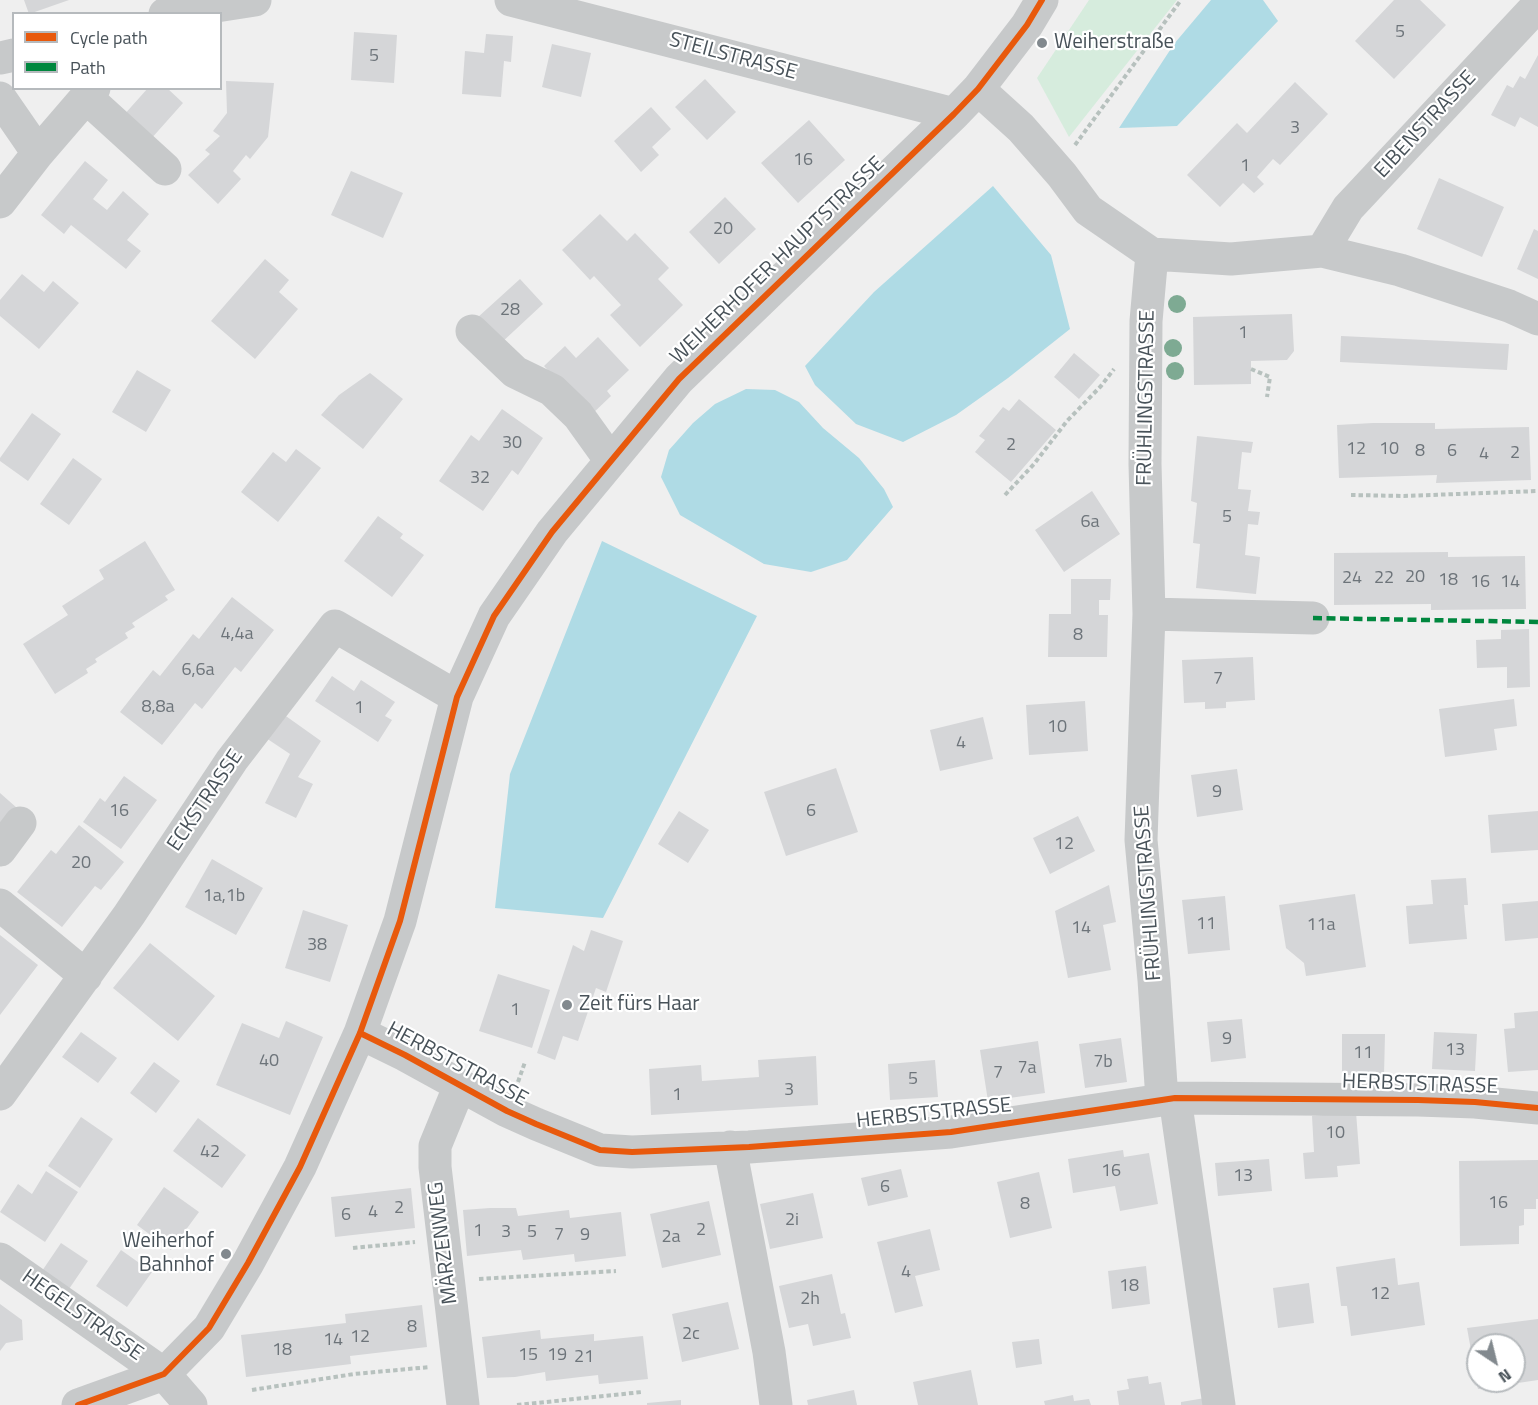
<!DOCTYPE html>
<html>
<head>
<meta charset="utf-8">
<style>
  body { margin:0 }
  #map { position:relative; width:1538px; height:1405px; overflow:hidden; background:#efefef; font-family:"Titillium Web",sans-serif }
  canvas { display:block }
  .legend { position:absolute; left:12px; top:12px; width:210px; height:78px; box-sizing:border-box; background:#fff; border:2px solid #b6babd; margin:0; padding:8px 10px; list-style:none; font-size:18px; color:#485259 }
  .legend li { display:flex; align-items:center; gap:12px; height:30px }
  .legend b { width:30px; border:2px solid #b6babd }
  .north { position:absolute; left:1466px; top:1333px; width:60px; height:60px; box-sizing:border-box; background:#fff; border:2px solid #b6babd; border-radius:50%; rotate:145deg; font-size:16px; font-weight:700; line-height:24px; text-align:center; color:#485259 }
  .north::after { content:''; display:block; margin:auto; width:21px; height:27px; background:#82898e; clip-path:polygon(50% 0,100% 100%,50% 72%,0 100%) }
</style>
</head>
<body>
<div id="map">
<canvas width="1538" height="1405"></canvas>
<ul class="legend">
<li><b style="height:8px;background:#e8590c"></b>Cycle path</li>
<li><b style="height:8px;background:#00873e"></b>Path</li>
</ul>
<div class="north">N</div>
</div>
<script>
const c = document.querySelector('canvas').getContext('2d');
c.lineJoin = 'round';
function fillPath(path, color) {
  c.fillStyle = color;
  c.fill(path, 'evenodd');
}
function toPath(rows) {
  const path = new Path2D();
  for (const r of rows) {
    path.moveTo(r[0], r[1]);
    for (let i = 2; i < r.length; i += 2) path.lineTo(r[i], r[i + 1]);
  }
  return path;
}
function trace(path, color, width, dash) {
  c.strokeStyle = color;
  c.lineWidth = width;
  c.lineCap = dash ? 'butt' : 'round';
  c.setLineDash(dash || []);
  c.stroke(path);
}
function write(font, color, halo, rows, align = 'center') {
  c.font = font + ' "Titillium Web",sans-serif';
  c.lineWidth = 4.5;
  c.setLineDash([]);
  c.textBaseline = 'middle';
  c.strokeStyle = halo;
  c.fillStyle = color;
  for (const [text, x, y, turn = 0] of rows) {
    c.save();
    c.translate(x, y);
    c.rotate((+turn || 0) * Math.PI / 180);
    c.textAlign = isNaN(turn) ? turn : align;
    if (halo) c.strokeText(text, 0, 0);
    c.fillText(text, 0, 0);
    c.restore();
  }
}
const green = toPath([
  [1089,0,1177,0,1069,137,1037,78]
]);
const water = toPath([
  [1211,0,1263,0,1278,21,1177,126,1119,128,1174,44],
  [993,186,1051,255,1070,329,1008,378,956,415,903,442,856,424,815,385,805,366,874,292],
  [746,389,775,390,799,402,823,428,859,458,884,489,893,507,847,560,811,572,764,564,680,515,661,477,669,450,693,423,715,404],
  [602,541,757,616,603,918,495,908,510,774]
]);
const building = toPath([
  [24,0,69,0,29,14],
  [1394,0,1420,0,1446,25,1394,79,1355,41],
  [354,32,397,35,394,83,351,80],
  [486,34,513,36,511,62,504,61,501,97,462,94,465,51,484,53],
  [552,44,591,53,581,97,542,87],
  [1538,55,1538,127,1520,117,1515,127,1491,115,1507,85,1513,88,1520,76,1525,79],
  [705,79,736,112,707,140,675,107],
  [226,81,274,83,268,137,250,159,246,155,233,171,241,179,218,204,188,175,210,154,205,150,220,136,213,131,227,113],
  [1295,82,1328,114,1280,165,1273,159,1257,177,1264,184,1254,193,1243,183,1220,207,1187,175,1237,123,1247,133],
  [148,88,167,88,183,103,150,140,123,116],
  [651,107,671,129,652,147,659,155,641,172,614,141],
  [809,120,845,160,798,203,761,163],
  [85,161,108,180,93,199,107,210,123,191,149,214,127,240,141,251,126,269,71,225,64,234,41,215],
  [351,171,403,193,383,238,331,215],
  [1439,178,1504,207,1482,257,1417,229],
  [725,197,756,229,719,264,689,232],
  [600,214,627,241,635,233,669,268,658,279,683,305,640,347,610,315,621,305,594,276,590,280,562,250],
  [1534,229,1538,231,1538,279,1517,269],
  [265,259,289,280,279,292,298,309,255,359,211,321],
  [22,274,44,292,53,281,79,303,39,349,0,316,0,300],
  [520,279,543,304,500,344,477,318],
  [1292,314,1294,351,1287,360,1251,361,1251,384,1194,385,1193,317],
  [1341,336,1509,344,1507,370,1340,362],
  [598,337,629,370,607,391,611,396,590,416,544,366,565,346,576,358],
  [1074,353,1100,375,1079,399,1054,377],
  [137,370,171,390,146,432,112,412],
  [370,373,403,399,363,449,321,415,339,395],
  [1019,399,1056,430,1011,482,975,452,985,440,979,436,1003,407,1009,411],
  [502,409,543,438,518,475,512,470,483,511,439,481,471,435,479,441],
  [32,413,61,434,28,481,0,461,0,458],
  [1373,423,1435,423,1435,429,1529,427,1531,480,1436,483,1437,475,1339,478,1337,425],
  [1197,436,1253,442,1251,453,1242,452,1238,489,1251,490,1248,511,1260,512,1258,525,1248,524,1245,555,1260,557,1256,594,1196,588,1200,544,1193,543,1197,503,1191,501],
  [296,449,321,468,278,522,241,492,273,452,286,462],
  [73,458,102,479,69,525,40,504],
  [1092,491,1120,534,1064,572,1035,530],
  [378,516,403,534,400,538,424,555,392,597,344,561],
  [145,541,175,590,165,596,168,600,132,623,135,627,125,633,128,638,95,659,97,662,86,669,88,673,55,694,23,644,68,615,62,606,104,579,99,570],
  [1448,552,1448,557,1525,556,1526,609,1431,610,1431,604,1334,605,1334,553],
  [1071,579,1111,579,1110,600,1099,600,1099,615,1108,615,1107,657,1048,657,1049,614,1071,614],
  [232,597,274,630,241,672,235,667,202,709,195,703,162,745,120,712,153,670,160,676,193,634,199,639],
  [1529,629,1530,687,1507,688,1507,667,1477,668,1476,640,1501,639,1501,630],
  [1253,657,1255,700,1226,702,1226,708,1205,709,1205,702,1184,703,1182,660],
  [332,676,354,691,361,680,395,702,385,716,392,720,378,742,315,701],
  [1514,699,1517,726,1494,729,1497,750,1445,757,1439,709],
  [1085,701,1088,751,1029,755,1026,705],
  [283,714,321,741,298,777,313,784,296,818,265,803,290,754,266,738],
  [983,717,993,759,940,771,930,730],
  [836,768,858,832,786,856,764,792],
  [1237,769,1243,810,1197,817,1191,775],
  [124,776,157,800,121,849,83,822,100,798,105,802],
  [0,793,17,808,0,826],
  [679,811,709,830,688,863,658,844],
  [1538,811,1538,850,1491,853,1488,815],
  [1078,816,1095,851,1050,874,1033,838],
  [79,825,124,862,101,890,95,886,62,927,17,892,51,850,56,854],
  [212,859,263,888,236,935,185,907],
  [1466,878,1468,905,1464,905,1467,939,1409,944,1406,906,1433,904,1431,880],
  [1109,885,1116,922,1103,925,1111,970,1068,978,1055,911],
  [1355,894,1366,967,1306,976,1304,963,1286,948,1279,905],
  [1225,896,1230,950,1188,954,1182,900],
  [1538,901,1538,938,1505,941,1502,904],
  [303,910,348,925,330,982,285,968],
  [591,930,623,941,606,992,596,988,578,1041,563,1036,555,1060,537,1053,573,945,584,951],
  [0,935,38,965,0,1015],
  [150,943,215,996,178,1041,113,988],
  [498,974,550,990,532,1048,479,1031],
  [1538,1011,1538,1070,1508,1072,1504,1029,1515,1028,1514,1013],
  [1242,1019,1246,1058,1211,1062,1207,1022],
  [286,1021,323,1037,290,1115,216,1085,242,1023,279,1038],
  [81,1032,117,1058,98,1083,62,1057],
  [1434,1032,1477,1034,1475,1071,1432,1069],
  [1342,1034,1385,1034,1384,1075,1342,1075],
  [1121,1038,1127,1082,1085,1088,1079,1044],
  [1038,1041,1045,1093,988,1101,980,1050],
  [816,1056,818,1105,651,1115,649,1069,701,1065,702,1081,759,1077,758,1060],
  [935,1060,938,1097,890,1100,888,1064],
  [154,1062,180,1081,156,1113,130,1093],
  [1356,1112,1360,1164,1337,1166,1338,1177,1305,1179,1303,1153,1314,1152,1312,1116],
  [81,1117,113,1139,80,1188,48,1166],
  [198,1118,246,1155,222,1188,173,1151],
  [1123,1150,1124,1157,1149,1153,1158,1204,1120,1211,1115,1186,1073,1193,1068,1159],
  [1269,1159,1272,1191,1218,1196,1215,1163],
  [1538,1160,1538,1199,1536,1199,1536,1209,1524,1209,1524,1225,1519,1226,1519,1244,1460,1246,1459,1161],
  [901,1169,908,1197,868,1206,861,1178],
  [46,1171,78,1192,45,1242,0,1212,18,1184,32,1194],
  [1039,1172,1052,1228,1010,1238,997,1182],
  [164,1187,199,1212,171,1250,137,1225],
  [411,1188,415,1228,335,1237,331,1197],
  [813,1193,823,1238,770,1249,760,1204],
  [709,1201,721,1255,662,1268,650,1214],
  [490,1208,516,1208,518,1216,569,1210,570,1218,621,1212,626,1256,575,1262,574,1254,523,1260,521,1250,467,1256,463,1210],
  [930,1229,940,1270,915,1276,923,1306,895,1313,877,1242],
  [61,1243,88,1261,69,1289,42,1271],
  [121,1250,152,1272,127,1307,96,1286],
  [1395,1258,1398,1285,1419,1282,1425,1325,1351,1336,1347,1306,1341,1306,1336,1267],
  [1146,1266,1150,1304,1112,1309,1108,1271],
  [832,1274,841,1314,845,1313,851,1338,813,1346,808,1324,789,1328,779,1286],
  [1309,1283,1314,1323,1278,1328,1273,1288],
  [728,1302,739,1349,682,1362,672,1314],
  [0,1304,22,1320,23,1340,6,1343,0,1351],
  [422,1305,427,1347,350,1356,351,1364,246,1377,241,1335,346,1323,345,1314],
  [1538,1319,1538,1380,1478,1389,1467,1328],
  [1478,1345,1514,1345,1514,1381,1478,1381],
  [540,1330,541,1339,594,1334,594,1341,643,1336,648,1379,599,1384,598,1375,546,1381,545,1372,515,1377,487,1378,482,1337],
  [1039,1339,1042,1364,1016,1368,1012,1342],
  [971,1370,978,1405,918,1405,913,1382],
  [1148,1376,1149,1384,1161,1382,1165,1405,1119,1405,1117,1391,1129,1389,1127,1379],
  [854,1390,857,1405,808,1405,807,1400],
  [1073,1395,1074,1401,1089,1399,1091,1405,1045,1405,1044,1401],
  [1205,1398,1207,1405,1181,1405,1181,1402],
  [681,1400,681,1405,647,1405,647,1403]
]);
const path = toPath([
  [1075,145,1181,0],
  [1251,369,1270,377,1267,397],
  [1005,495,1034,464,1067,421,1101,386,1114,369],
  [1351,495,1404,496,1538,491],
  [518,1082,525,1062],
  [353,1248,415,1242],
  [479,1279,616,1271],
  [252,1390,354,1374,430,1367],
  [517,1405,642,1392]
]);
const minor = toPath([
  [511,0,954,114],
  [165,14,255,0],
  [0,58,14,55],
  [978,89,1021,128,1062,175,1088,210,1152,254,1231,259,1322,251,1400,270,1509,306,1538,319],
  [0,98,38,153],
  [87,98,165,169],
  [0,202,38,153,94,88],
  [1322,251,1348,208,1538,5],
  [1152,254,1146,321,1145,464,1149,614,1141,840,1154,980,1162,1100],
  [472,331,515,372,552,390,578,415,611,461],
  [1149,614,1313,618],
  [0,850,20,823],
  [0,905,86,976],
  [360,1033,405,1055,507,1111,536,1124,600,1150,632,1152,749,1147,951,1132,1175,1098,1418,1100,1475,1102,1538,1108],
  [460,1085,435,1146,435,1167,463,1405],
  [0,1094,129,915,232,760,335,626,457,697],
  [1175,1098,1219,1405],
  [730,1147,769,1352,776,1405],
  [0,1259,164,1374,191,1405],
  [78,1405,164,1374,209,1328,248,1263,300,1167,360,1033,400,921,457,697,494,616,552,532,679,379,954,114,978,89,1027,25,1042,0]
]);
const quiet = toPath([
  [1313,618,1538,622]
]);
const cycleway = toPath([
  [360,1033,405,1055,507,1111,536,1124,600,1150,632,1152,749,1147,951,1132,1175,1098,1418,1100,1475,1102,1538,1108],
  [78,1405,164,1374,209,1328,248,1263,300,1167,360,1033,400,921,457,697,494,616,552,532,679,379,954,114,978,89,1027,25,1042,0]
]);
const trees = [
  [1177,304],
  [1173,348],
  [1175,371]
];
const markers = [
  [1042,43,6,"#82898e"],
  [567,1005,6,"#82898e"],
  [226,1254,6,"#82898e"]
];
const numberNames = [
  ["5",1400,33],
  ["5",374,57],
  ["3",1295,129],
  ["16",803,161],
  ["1",1245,167],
  ["20",723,230],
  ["28",510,311],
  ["1",1243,334],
  ["30",512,444],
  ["2",1011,446],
  ["12",1356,450],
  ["10",1389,450],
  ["8",1420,452],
  ["6",1452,452],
  ["2",1515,454],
  ["4",1484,455],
  ["32",480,479],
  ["5",1227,518],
  ["6a",1090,523],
  ["20",1415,578],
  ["24",1352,579],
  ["22",1384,579],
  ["18",1448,581],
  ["16",1480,583],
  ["14",1510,583],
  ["4,4a",237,635],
  ["8",1078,636],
  ["6,6a",198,671],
  ["7",1218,680],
  ["8,8a",158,708],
  ["1",359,709],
  ["10",1057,728],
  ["4",961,744],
  ["9",1217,793],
  ["16",119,812],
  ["6",811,812],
  ["12",1064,845],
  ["20",81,864],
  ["1a,1b",224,897],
  ["11",1206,925],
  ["11a",1321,926],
  ["14",1081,929],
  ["38",317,946],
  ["1",515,1011],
  ["9",1227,1040],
  ["13",1455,1051],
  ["11",1363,1054],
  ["40",269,1062],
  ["7b",1103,1063],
  ["7a",1027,1069],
  ["7",998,1074],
  ["5",913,1080],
  ["3",789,1091],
  ["1",677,1096],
  ["10",1335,1134],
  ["42",210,1153],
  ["16",1111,1172],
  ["13",1243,1177],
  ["6",885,1188],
  ["16",1498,1204],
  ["8",1025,1205],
  ["2",399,1209],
  ["4",373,1213],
  ["6",346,1216],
  ["2i",792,1221],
  ["2",701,1231],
  ["1",478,1232],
  ["3",506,1233],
  ["5",532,1233],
  ["7",559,1236],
  ["9",585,1236],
  ["2a",671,1238],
  ["4",906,1273],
  ["18",1129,1287],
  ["12",1380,1295],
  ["2h",810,1300],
  ["8",412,1328],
  ["2c",691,1335],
  ["12",360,1338],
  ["14",333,1341],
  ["18",282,1351],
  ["15",528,1356],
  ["19",557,1356],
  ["21",584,1358]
];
const poiNames = [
  ["Weiherstraße",1054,43],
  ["Zeit fürs Haar",579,1005],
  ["Weiherhof",214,1242,"right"],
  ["Bahnhof",214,1266,"right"]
];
const streetNames = [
  ["STEILSTRASSE",733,57,15],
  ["EIBENSTRASSE",1426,125,-47],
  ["WEIHERHOFER HAUPTSTRASSE",778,261,-44],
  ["FRÜHLINGSTRASSE",1147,398,-89],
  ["ECKSTRASSE",206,801,-56],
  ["FRÜHLINGSTRASSE",1149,893,-94],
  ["HERBSTSTRASSE",457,1065,28],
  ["HERBSTSTRASSE",1420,1085,2],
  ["HERBSTSTRASSE",934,1114,-6],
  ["MÄRZENWEG",444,1243,-97],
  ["HEGELSTRASSE",82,1316,35]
];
fillPath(green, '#d6ecdd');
fillPath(water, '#afdbe5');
fillPath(building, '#d5d6d8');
trace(path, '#b7c1be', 4, [4.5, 3]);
trace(minor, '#c7c9ca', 33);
trace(quiet, '#00873e', 4.5, [9, 4.5]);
trace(cycleway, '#e8590c', 6);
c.fillStyle = '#7eaa93';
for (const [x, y] of trees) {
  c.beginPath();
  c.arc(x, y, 9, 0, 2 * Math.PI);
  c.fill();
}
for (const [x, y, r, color] of markers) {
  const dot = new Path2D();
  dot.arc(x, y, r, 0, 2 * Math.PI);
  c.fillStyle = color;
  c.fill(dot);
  trace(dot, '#fff', 2);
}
write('18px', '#6d747a', null, numberNames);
write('21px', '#485259', '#fff', poiNames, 'left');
write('21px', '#485259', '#fff', streetNames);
</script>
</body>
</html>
